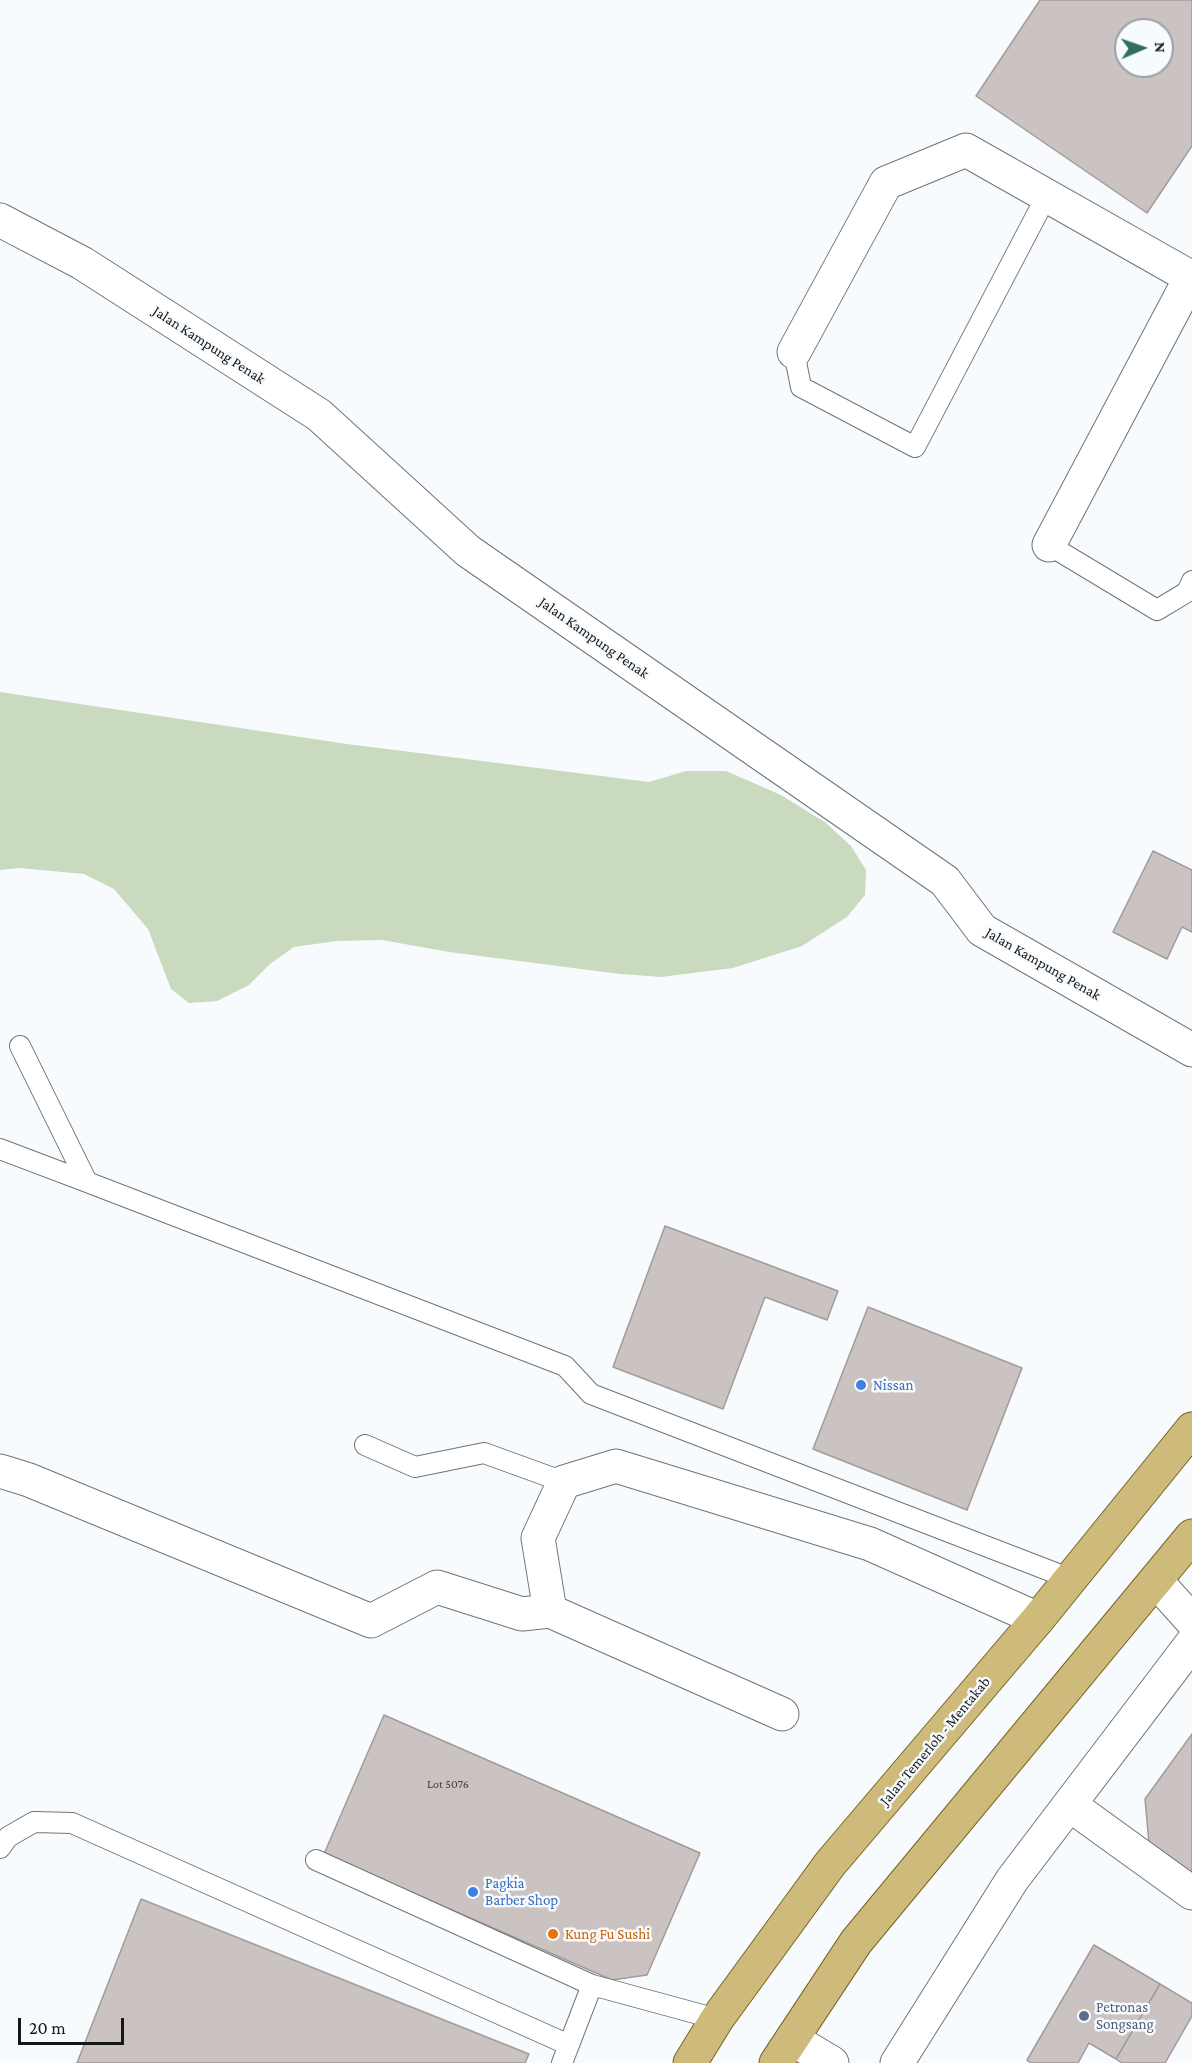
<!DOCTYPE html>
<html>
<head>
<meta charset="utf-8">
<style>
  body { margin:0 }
  #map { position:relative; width:1192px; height:2063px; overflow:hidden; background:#f7fbfe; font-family:"Crimson Pro",serif }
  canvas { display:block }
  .north { position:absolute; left:1114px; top:18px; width:60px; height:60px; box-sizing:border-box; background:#f7fbfe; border:2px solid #9da0a2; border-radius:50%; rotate:88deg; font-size:16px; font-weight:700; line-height:24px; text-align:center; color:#161719 }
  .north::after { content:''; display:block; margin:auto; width:21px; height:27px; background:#326f5a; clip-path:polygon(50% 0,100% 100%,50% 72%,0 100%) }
  .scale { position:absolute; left:18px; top:2018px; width:106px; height:27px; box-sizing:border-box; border:3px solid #161719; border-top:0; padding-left:8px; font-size:18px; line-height:21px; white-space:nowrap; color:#161719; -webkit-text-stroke:4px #f7fbfe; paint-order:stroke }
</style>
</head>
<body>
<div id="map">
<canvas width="1192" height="2063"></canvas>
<div class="north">N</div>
<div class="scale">20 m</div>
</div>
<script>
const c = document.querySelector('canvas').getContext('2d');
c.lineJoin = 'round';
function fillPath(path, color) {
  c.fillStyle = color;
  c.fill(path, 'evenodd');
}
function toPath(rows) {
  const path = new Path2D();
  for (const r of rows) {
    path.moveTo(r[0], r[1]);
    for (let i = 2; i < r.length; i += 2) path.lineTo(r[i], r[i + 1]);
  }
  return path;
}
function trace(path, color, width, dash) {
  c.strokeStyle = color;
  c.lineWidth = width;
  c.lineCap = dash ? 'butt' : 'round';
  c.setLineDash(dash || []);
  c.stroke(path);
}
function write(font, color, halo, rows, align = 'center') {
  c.font = font + ' "Crimson Pro",serif';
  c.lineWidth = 5;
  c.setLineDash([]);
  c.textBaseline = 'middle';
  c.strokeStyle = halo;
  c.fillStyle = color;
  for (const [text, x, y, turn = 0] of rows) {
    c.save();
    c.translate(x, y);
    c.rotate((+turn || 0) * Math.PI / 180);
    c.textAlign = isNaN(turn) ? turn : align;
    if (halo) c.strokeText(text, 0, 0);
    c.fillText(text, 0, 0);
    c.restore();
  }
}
const green = toPath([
  [0,692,347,744,649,782,686,771,726,771,781,795,826,823,851,846,866,870,865,895,847,917,802,946,733,968,661,977,620,974,449,952,382,940,337,941,294,947,270,964,249,985,217,1001,189,1003,171,989,148,929,114,889,84,874,19,868,0,870]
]);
const building = toPath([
  [1040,0,1192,0,1192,146,1147,213,976,96,1040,0],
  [1126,30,1162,30,1162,66,1126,66,1126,30],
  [1153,851,1192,870,1192,932,1182,927,1167,959,1113,932,1153,851],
  [665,1226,838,1291,827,1320,765,1297,723,1409,613,1367,665,1226],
  [868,1307,1022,1368,967,1510,813,1449,868,1307],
  [384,1715,700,1853,647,1975,612,1980,324,1854,384,1715],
  [1192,1734,1192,1873,1149,1843,1145,1799,1192,1734],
  [141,1899,529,2054,525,2063,77,2063,141,1899],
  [1094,1945,1160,1984,1116,2059,1089,2043,1078,2063,1031,2063,1027,2060,1094,1945],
  [1160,1984,1192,2003,1192,2016,1165,2063,1122,2063,1116,2059,1160,1984]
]);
const service = toPath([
  [794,352,801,387,915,447,1047,195],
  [1049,545,1157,610,1187,592,1192,581],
  [20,1046,87,1182,565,1366,591,1394,1071,1579],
  [0,1149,87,1182],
  [365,1445,415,1467,484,1453,564,1482],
  [0,1848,8,1837,34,1822,72,1823,569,2045],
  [316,1860,592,1985,717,2019],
  [562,2063,592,1985]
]);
const minor = toPath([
  [0,220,82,263,319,415,468,551,945,881,982,930,1192,1050],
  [794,352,886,183,966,150,1192,278],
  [1049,545,1191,277],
  [0,1471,29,1480,371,1621,437,1587,522,1614,550,1611],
  [1156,1581,1192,1621],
  [782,1714,550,1611,538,1538,564,1482,616,1466,870,1544,1038,1619],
  [1070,1805,1192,1893],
  [792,2039,832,2063],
  [897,2063,1012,1880,1192,1643]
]);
const primary = toPath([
  [690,2063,717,2019,830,1864,1038,1619,1192,1429],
  [776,2063,856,1942,1192,1536]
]);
const markers = [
  [861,1385,6,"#3f7fe0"],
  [473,1892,6,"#3f7fe0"],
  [553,1934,6,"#e8710a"],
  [1084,2016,6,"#5c6f8a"]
];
const numberNames = [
  ["Lot 5076",448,1784]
];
const streetNames = [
  ["Jalan Kampung Penak",209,345,33],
  ["Jalan Kampung Penak",594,638,35],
  ["Jalan Kampung Penak",1043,964,30],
  ["Jalan Temerloh - Mentakab",935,1741,-50]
];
const shopNames = [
  ["Nissan",873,1385],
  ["Pagkia",485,1883],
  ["Barber Shop",485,1900]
];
const foodNames = [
  ["Kung Fu Sushi",565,1934]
];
const serviceNames = [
  ["Petronas",1096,2007],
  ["Songsang",1096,2024]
];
fillPath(green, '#cadabf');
fillPath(building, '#cac3c2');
trace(building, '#a19b9a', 1.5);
trace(service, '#707478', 22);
trace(minor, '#707478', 35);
trace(primary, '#786420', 35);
trace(service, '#fff', 20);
trace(minor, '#fff', 33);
trace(primary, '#cebb7b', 33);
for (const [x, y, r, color] of markers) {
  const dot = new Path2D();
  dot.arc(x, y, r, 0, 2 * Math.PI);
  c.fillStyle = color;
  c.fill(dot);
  trace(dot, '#f7fbfe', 2);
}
write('12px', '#434243', null, numberNames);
write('15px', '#161719', '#f7fbfe', streetNames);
write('15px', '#366cbe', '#f7fbfe', shopNames, 'left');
write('15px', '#c56008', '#f7fbfe', foodNames, 'left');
write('15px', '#4e5e75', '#f7fbfe', serviceNames, 'left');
</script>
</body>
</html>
